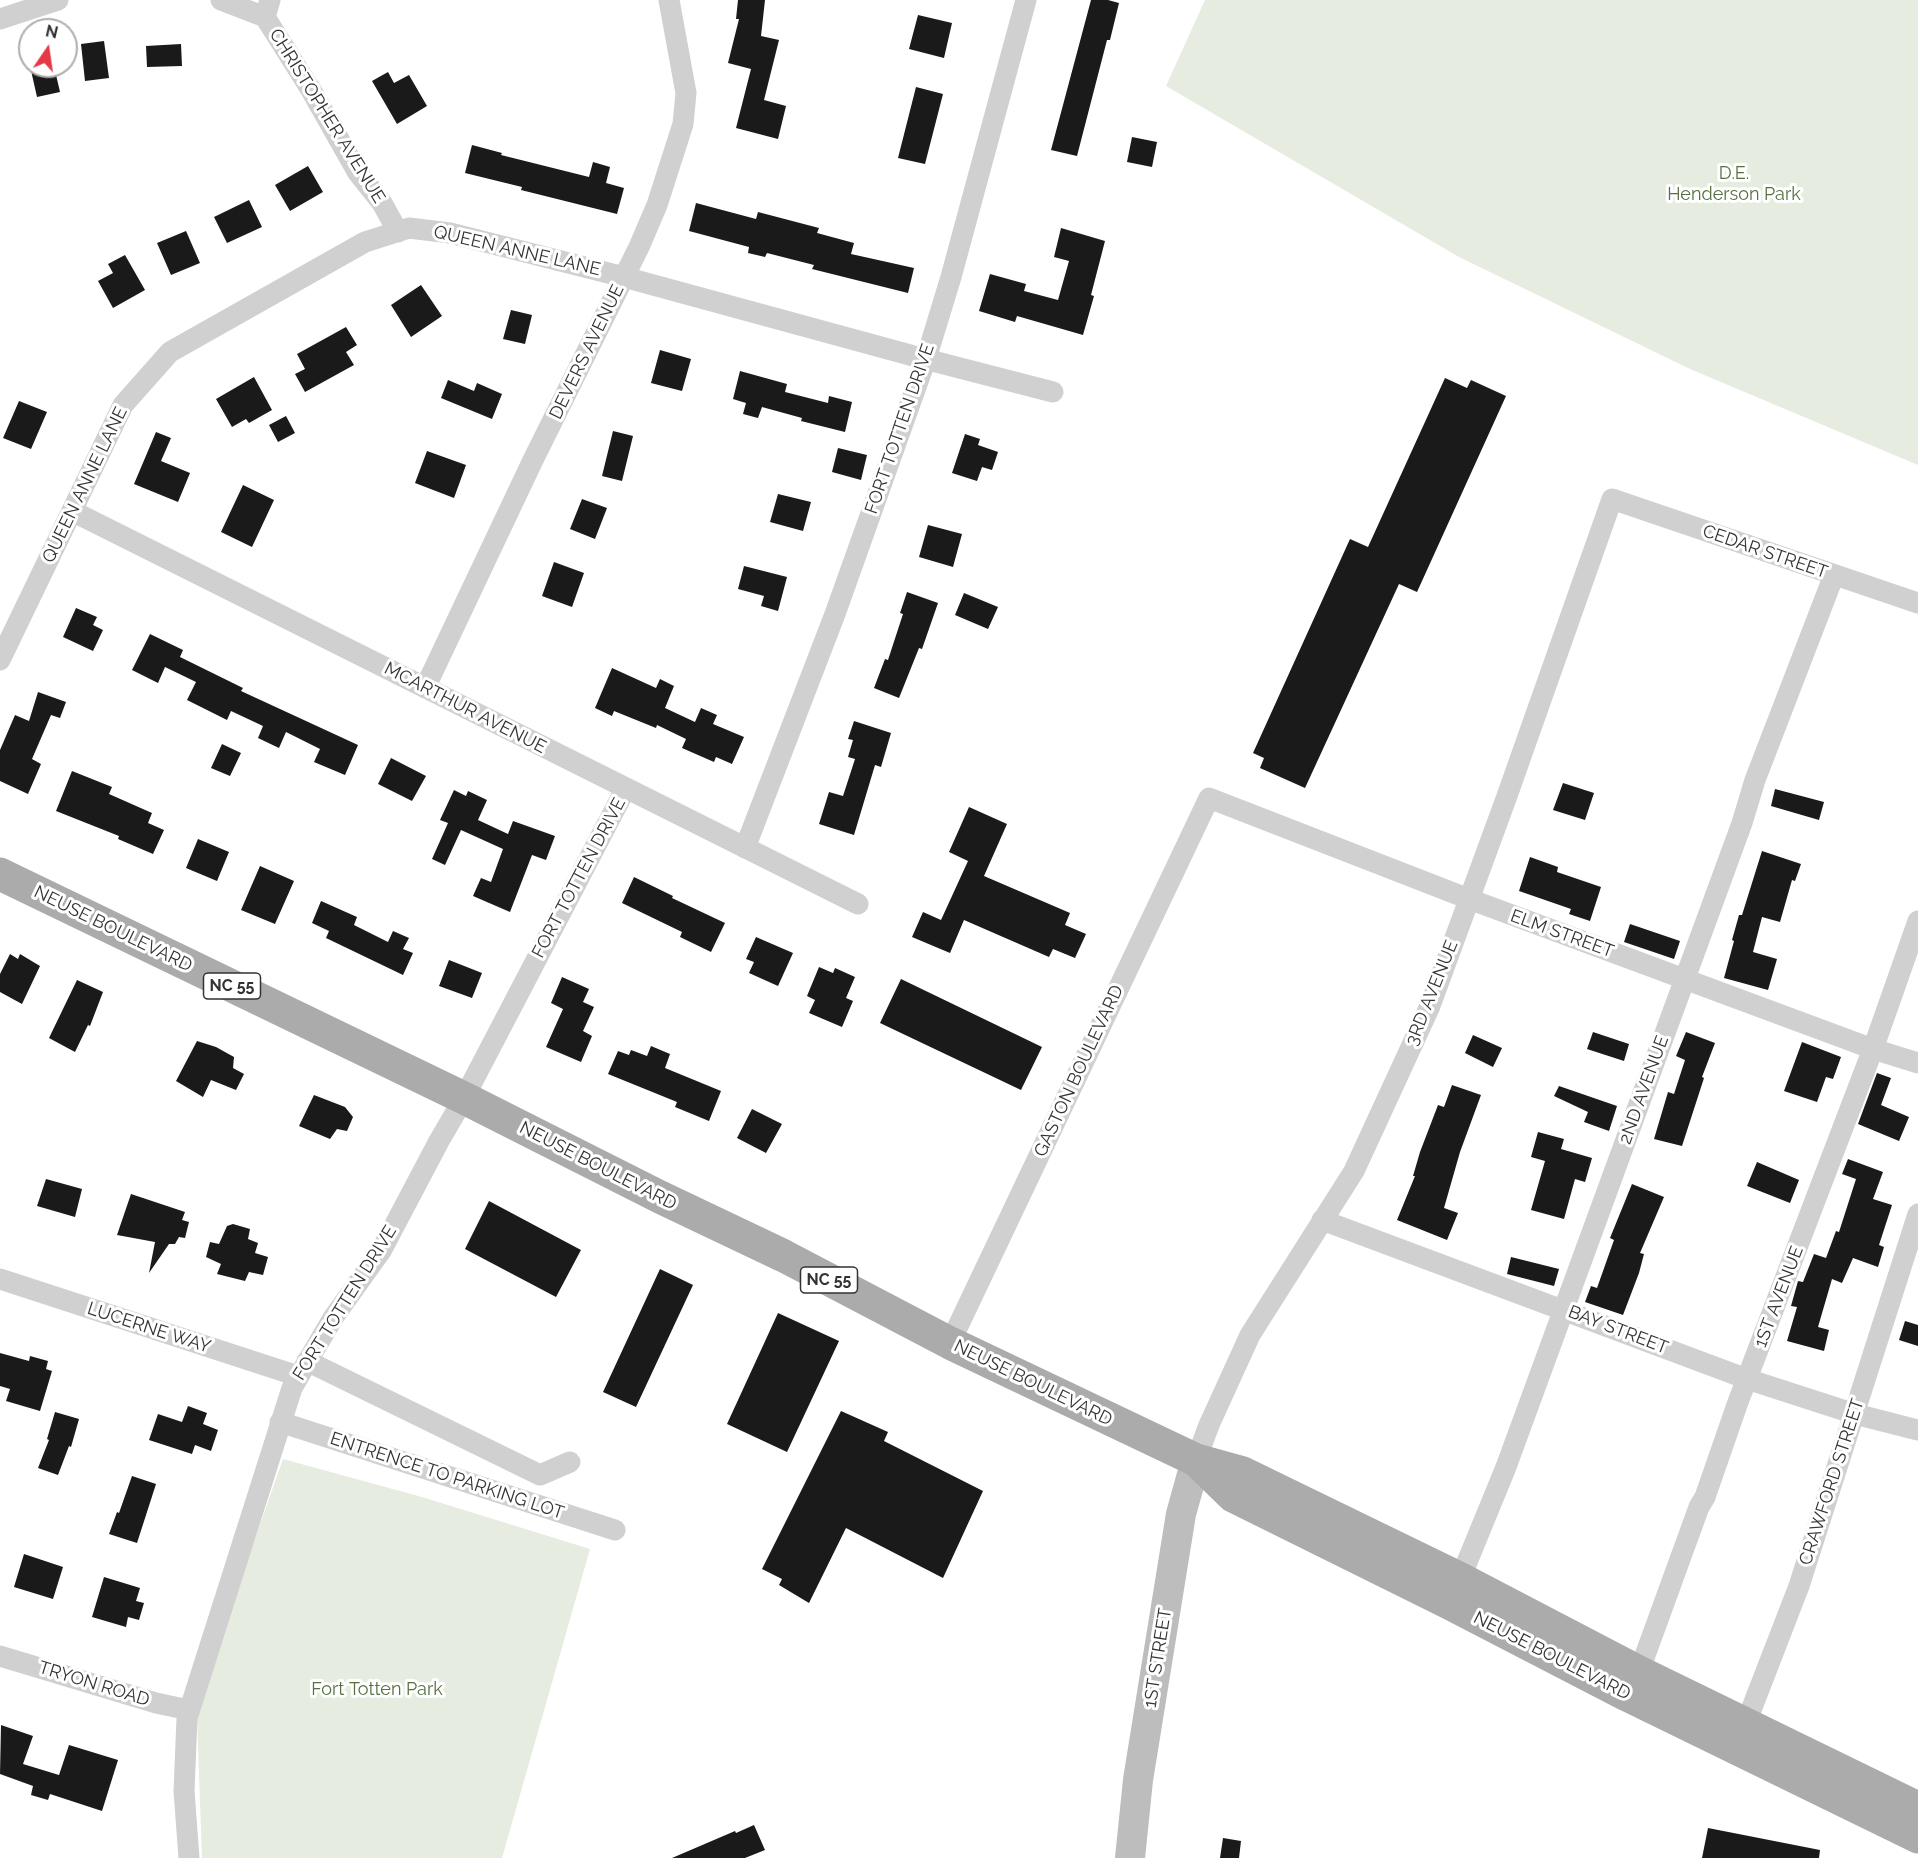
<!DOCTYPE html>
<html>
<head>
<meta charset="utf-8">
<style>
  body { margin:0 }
  #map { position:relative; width:1918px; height:1858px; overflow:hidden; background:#fff; font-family:Raleway,sans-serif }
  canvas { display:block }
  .north { position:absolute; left:18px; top:18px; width:60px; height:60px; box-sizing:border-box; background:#fff; border:2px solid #adadad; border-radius:50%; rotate:13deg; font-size:16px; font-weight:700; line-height:24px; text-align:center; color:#333 }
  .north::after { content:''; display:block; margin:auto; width:21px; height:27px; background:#e63946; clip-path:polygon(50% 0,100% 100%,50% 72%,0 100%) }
</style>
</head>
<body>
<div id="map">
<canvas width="1918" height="1858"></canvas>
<div class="north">N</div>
</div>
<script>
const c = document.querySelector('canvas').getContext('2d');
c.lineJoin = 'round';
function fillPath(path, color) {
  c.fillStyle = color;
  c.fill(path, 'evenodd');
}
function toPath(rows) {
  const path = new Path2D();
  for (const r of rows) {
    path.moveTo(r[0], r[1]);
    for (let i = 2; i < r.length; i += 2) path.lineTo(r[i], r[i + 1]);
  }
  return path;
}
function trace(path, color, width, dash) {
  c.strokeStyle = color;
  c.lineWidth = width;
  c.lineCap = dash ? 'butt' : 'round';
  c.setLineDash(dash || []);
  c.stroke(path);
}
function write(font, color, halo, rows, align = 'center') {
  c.font = font + ' Raleway,sans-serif';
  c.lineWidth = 6;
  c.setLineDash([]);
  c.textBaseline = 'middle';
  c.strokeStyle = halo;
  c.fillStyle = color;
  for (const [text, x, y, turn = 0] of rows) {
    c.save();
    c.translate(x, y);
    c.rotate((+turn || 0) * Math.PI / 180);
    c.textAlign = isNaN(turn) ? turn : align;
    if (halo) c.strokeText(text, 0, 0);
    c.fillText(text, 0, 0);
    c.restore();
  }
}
const green = toPath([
  [1205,0,1918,0,1918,465,1690,369,1459,257,1166,86],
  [283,1459,422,1497,590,1549,502,1858,202,1858,197,1716,215,1652]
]);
const building = toPath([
  [738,0,765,0,761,36,779,40,764,100,786,106,778,139,736,128,751,69,728,63,739,19,736,19],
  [1091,0,1108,0,1119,3,1110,40,1107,40,1077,156,1051,150],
  [918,15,952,23,944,58,909,49],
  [104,41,109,78,85,81,81,44],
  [181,44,182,66,147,67,146,46],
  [30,66,54,66,60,92,37,97],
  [388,72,394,83,409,75,427,106,397,124,372,81],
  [916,87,943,94,925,164,898,158],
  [1132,137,1157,142,1152,167,1127,162],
  [472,145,502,153,501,155,589,177,593,162,610,167,606,183,624,188,617,214,521,190,522,187,465,173],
  [308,166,323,192,290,211,275,185],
  [249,200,262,227,227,243,214,217],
  [696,203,756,219,758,212,819,228,817,233,854,243,851,254,914,268,908,293,812,269,814,265,767,253,765,257,748,253,749,247,689,231],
  [1061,228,1105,241,1091,295,1094,296,1083,335,1017,316,1015,322,979,311,990,274,1026,284,1024,291,1058,300,1069,261,1054,257],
  [186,231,200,263,171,275,157,243],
  [125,255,145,290,113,308,98,281,113,273,108,264],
  [421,285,442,316,411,337,391,305],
  [511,310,532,315,525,344,503,339],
  [346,327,357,345,346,352,354,365,305,392,295,374,305,369,297,354],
  [660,350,691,359,682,391,651,383],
  [740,371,787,384,785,392,828,403,829,396,852,402,845,432,801,421,802,418,762,407,758,418,743,414,746,403,733,399],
  [254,377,272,410,249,423,246,419,232,427,216,399],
  [1445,378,1467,388,1471,380,1506,396,1417,592,1399,584,1305,788,1260,768,1264,758,1253,753,1350,539,1368,547],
  [448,380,474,391,477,383,502,394,492,419,441,398],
  [19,401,47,412,31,449,3,438],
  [286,416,295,433,278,442,269,425],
  [613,431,633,436,622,481,602,476],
  [156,432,171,438,161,461,190,473,178,502,134,484],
  [965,434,980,439,978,445,998,452,992,470,982,467,977,481,952,473],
  [838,448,867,455,861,480,832,472],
  [427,451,466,465,454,498,415,483],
  [243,485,274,500,252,547,221,532],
  [778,494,811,502,803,531,770,522],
  [582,499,607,508,595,539,570,529],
  [928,525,962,534,953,567,919,557],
  [554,562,584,573,572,607,542,596],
  [744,566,787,577,778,611,761,606,764,596,738,589],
  [907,592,938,603,922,649,919,648,899,698,874,688,885,659,888,660,903,614,900,613],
  [964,593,998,607,988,629,955,615],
  [76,608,97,617,93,625,103,630,93,651,63,637],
  [150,634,183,650,180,657,243,688,241,691,358,745,345,775,314,762,320,749,286,732,279,748,258,738,263,726,231,711,227,720,187,700,196,682,165,667,158,683,132,670],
  [612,668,656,688,660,679,674,686,665,708,695,722,701,708,717,715,713,724,744,737,732,764,716,757,714,762,682,748,686,739,657,725,656,728,614,711,612,716,595,708],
  [38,692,66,702,60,718,51,715,32,759,41,764,28,794,0,781,0,750,15,715,29,721],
  [854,721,891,733,881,767,875,765,854,835,819,824,829,792,843,796,855,759,848,757,853,740,848,739],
  [222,744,241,753,230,776,211,768],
  [391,758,426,776,412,801,378,784],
  [72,771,112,787,109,794,152,813,148,823,164,830,153,854,118,839,119,836,56,811],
  [1563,783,1594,793,1585,820,1553,810],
  [1775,789,1824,802,1819,820,1771,806],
  [454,790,466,796,468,791,487,800,478,820,508,834,513,821,555,836,546,860,532,855,510,912,473,896,481,878,491,882,503,849,461,830,445,865,432,859,448,823,440,820],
  [969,807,1007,824,984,876,1070,913,1065,925,1086,934,1075,958,1053,949,1049,957,964,920,950,953,912,937,923,912,941,920,968,861,949,852],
  [198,839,229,852,217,881,186,868],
  [1762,851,1801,864,1795,881,1792,880,1780,922,1762,917,1753,952,1777,959,1768,990,1724,978,1734,941,1732,940,1739,915,1742,915],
  [1530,857,1558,867,1557,872,1601,887,1590,921,1569,914,1571,909,1519,891],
  [260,866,294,881,275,924,241,910],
  [634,877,673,896,672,898,725,923,711,952,680,937,682,932,622,903],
  [321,901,357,917,354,925,388,942,393,931,409,938,403,949,413,953,403,975,326,938,329,931,312,923],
  [1630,924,1680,941,1674,959,1624,942],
  [756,937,793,953,778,986,749,973,754,962,746,959],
  [10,954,18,959,20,954,40,966,22,1004,0,992,0,974],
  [449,960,482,973,472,998,439,986],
  [819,967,833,973,835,968,855,977,846,998,853,1001,842,1027,809,1013,815,1000,807,996],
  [562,977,589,989,583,1002,594,1007,583,1031,592,1036,581,1062,546,1047,563,1009,551,1003],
  [901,979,1042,1047,1021,1090,880,1023],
  [77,980,103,992,90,1026,88,1025,75,1052,49,1038],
  [1593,1032,1629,1044,1624,1061,1587,1049],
  [1686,1032,1715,1043,1702,1077,1704,1078,1682,1146,1654,1139,1668,1092,1674,1094,1685,1060,1676,1056],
  [1473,1035,1502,1048,1493,1067,1465,1053],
  [197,1041,216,1047,234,1057,233,1068,244,1074,236,1090,211,1080,203,1097,176,1081],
  [1802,1042,1841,1057,1833,1079,1826,1077,1817,1102,1784,1091],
  [651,1046,670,1054,665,1068,721,1091,709,1121,675,1107,677,1102,608,1074,618,1051,629,1055,631,1050,647,1056],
  [1877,1073,1891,1078,1881,1105,1909,1117,1899,1141,1858,1124],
  [1452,1085,1481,1095,1460,1152,1444,1208,1458,1213,1447,1240,1397,1220,1415,1176,1413,1176,1420,1152,1438,1105,1444,1107],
  [1559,1086,1617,1106,1609,1131,1584,1122,1588,1112,1554,1096],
  [314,1095,345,1107,353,1117,347,1131,337,1129,330,1139,299,1126],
  [752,1109,782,1124,766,1153,737,1138],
  [1538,1132,1564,1139,1561,1149,1592,1158,1585,1182,1575,1179,1564,1219,1531,1210,1545,1161,1531,1157],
  [1848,1159,1883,1172,1873,1199,1892,1205,1879,1245,1884,1247,1878,1267,1853,1258,1842,1283,1832,1279,1818,1327,1829,1330,1824,1351,1787,1341,1797,1307,1791,1306,1798,1281,1803,1282,1814,1254,1826,1258,1836,1231,1839,1232,1856,1179,1842,1174],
  [1757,1162,1799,1180,1790,1203,1747,1186],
  [46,1179,82,1189,75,1217,37,1206],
  [1632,1184,1664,1197,1640,1253,1644,1254,1639,1273,1623,1315,1585,1302,1591,1286,1597,1288,1614,1240,1610,1238],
  [131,1194,185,1212,182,1220,189,1222,185,1238,179,1237,175,1244,169,1244,149,1273,155,1242,117,1235],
  [489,1201,581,1250,556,1297,465,1249],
  [233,1224,250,1229,248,1239,258,1243,255,1253,268,1257,263,1275,249,1272,245,1281,217,1274,221,1264,206,1257,210,1242,219,1244,227,1226],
  [1511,1257,1559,1269,1554,1286,1507,1274],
  [660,1269,693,1285,636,1407,603,1392],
  [778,1313,839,1341,787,1452,727,1424],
  [1905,1321,1918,1325,1918,1346,1899,1340],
  [0,1353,29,1361,30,1356,48,1361,46,1369,52,1371,40,1411,6,1401,10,1389,0,1386],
  [188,1406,207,1413,203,1424,218,1430,211,1451,195,1445,192,1454,149,1440,158,1414,182,1422],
  [841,1411,888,1432,884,1441,983,1491,943,1578,846,1528,809,1603,779,1585,782,1579,762,1569],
  [55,1412,79,1419,71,1447,69,1446,58,1475,38,1468,49,1440,47,1439],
  [132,1476,156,1484,137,1543,109,1534,117,1512,119,1513],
  [24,1554,63,1567,53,1599,14,1587],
  [104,1577,140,1588,136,1601,144,1603,139,1620,128,1617,126,1627,92,1617],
  [1,1725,33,1736,23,1764,59,1775,69,1745,118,1760,102,1811,50,1794,48,1800,31,1795,33,1786,0,1774],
  [754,1825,765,1850,745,1858,672,1858,735,1831,736,1833],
  [1708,1828,1820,1850,1819,1858,1702,1858],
  [1223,1838,1241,1841,1239,1858,1220,1858]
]);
const street = toPath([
  [221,0,265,17],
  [270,0,265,17,311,90,358,173,382,203,398,232],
  [0,19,58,0],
  [72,511,858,904],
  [0,660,123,405,170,352,365,242,409,228,450,233,624,277,921,358,1053,392],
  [425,688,533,460,639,247,657,205,683,124,686,93,669,0],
  [745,848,835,614,926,359,951,277,1026,0],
  [1322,1220,1747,1379,1855,1414,1918,1430],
  [0,1279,298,1376],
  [950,1343,1209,798,1469,899,1873,1049,1918,1063],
  [307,1361,540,1475,570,1462],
  [280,1422,615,1530],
  [1196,1460,1209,1425,1250,1335,1354,1171,1430,1006,1507,796,1612,499,1918,603],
  [1456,1589,1506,1467,1742,823,1755,780,1834,575],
  [0,1656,156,1703,189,1710],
  [1639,1672,1699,1507,1705,1497,1738,1402,1873,1049,1918,921],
  [1741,1736,1799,1586,1918,1214],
  [189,1858,184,1791,187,1718,292,1388,333,1318,381,1251,439,1141,464,1098,626,788]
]);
const secondary = toPath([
  [1130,1858,1138,1780,1181,1514,1196,1460]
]);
const primary = toPath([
  [0,874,464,1098,660,1197,784,1256,950,1343,1196,1460,1243,1473,1461,1579,1639,1672,1918,1808],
  [1199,1463,1233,1496,1449,1603,1627,1695,1918,1837]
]);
const shields = [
  [232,986,57],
  [829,1280,57]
];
const shieldNames = [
  ["NC 55",232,986],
  ["NC 55",829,1280]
];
const streetNames = [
  ["CHRISTOPHER AVENUE",327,116,58],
  ["QUEEN ANNE LANE",517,251,13],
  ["DEVERS AVENUE",587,352,-64],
  ["FORT TOTTEN DRIVE",900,429,-71],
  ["QUEEN ANNE LANE",85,485,-64],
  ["CEDAR STREET",1765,552,19],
  ["MCARTHUR AVENUE",465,708,27],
  ["FORT TOTTEN DRIVE",579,878,-62],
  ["NEUSE BOULEVARD",113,929,26],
  ["ELM STREET",1562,934,20],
  ["3RD AVENUE",1432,993,-68],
  ["GASTON BOULEVARD",1079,1071,-65],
  ["2ND AVENUE",1644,1090,-70],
  ["NEUSE BOULEVARD",598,1166,27],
  ["1ST AVENUE",1779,1297,-69],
  ["FORT TOTTEN DRIVE",345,1303,-58],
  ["LUCERNE WAY",149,1328,18],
  ["BAY STREET",1618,1330,21],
  ["NEUSE BOULEVARD",1033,1383,26],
  ["ENTRENCE TO PARKING LOT",447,1476,18],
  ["CRAWFORD STREET",1832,1482,-72],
  ["NEUSE BOULEVARD",1552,1656,27],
  ["1ST STREET",1158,1658,-81],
  ["TRYON ROAD",94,1684,17]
];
const parkNames = [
  ["D.E.",1734,174],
  ["Henderson Park",1734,195],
  ["Fort Totten Park",377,1690]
];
fillPath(green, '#e6ecdf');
fillPath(building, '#1a1a1a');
trace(street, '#d0d0d0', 21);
trace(secondary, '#bdbdbd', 30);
trace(primary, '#ababab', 33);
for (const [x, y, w] of shields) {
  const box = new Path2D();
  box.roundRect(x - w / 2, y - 13, w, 26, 4.5);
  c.fillStyle = '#fff';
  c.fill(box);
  trace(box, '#333', 1.5);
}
write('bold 16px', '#333', null, shieldNames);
write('18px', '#333', '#fff', streetNames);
write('18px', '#56703f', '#fff', parkNames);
</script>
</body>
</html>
